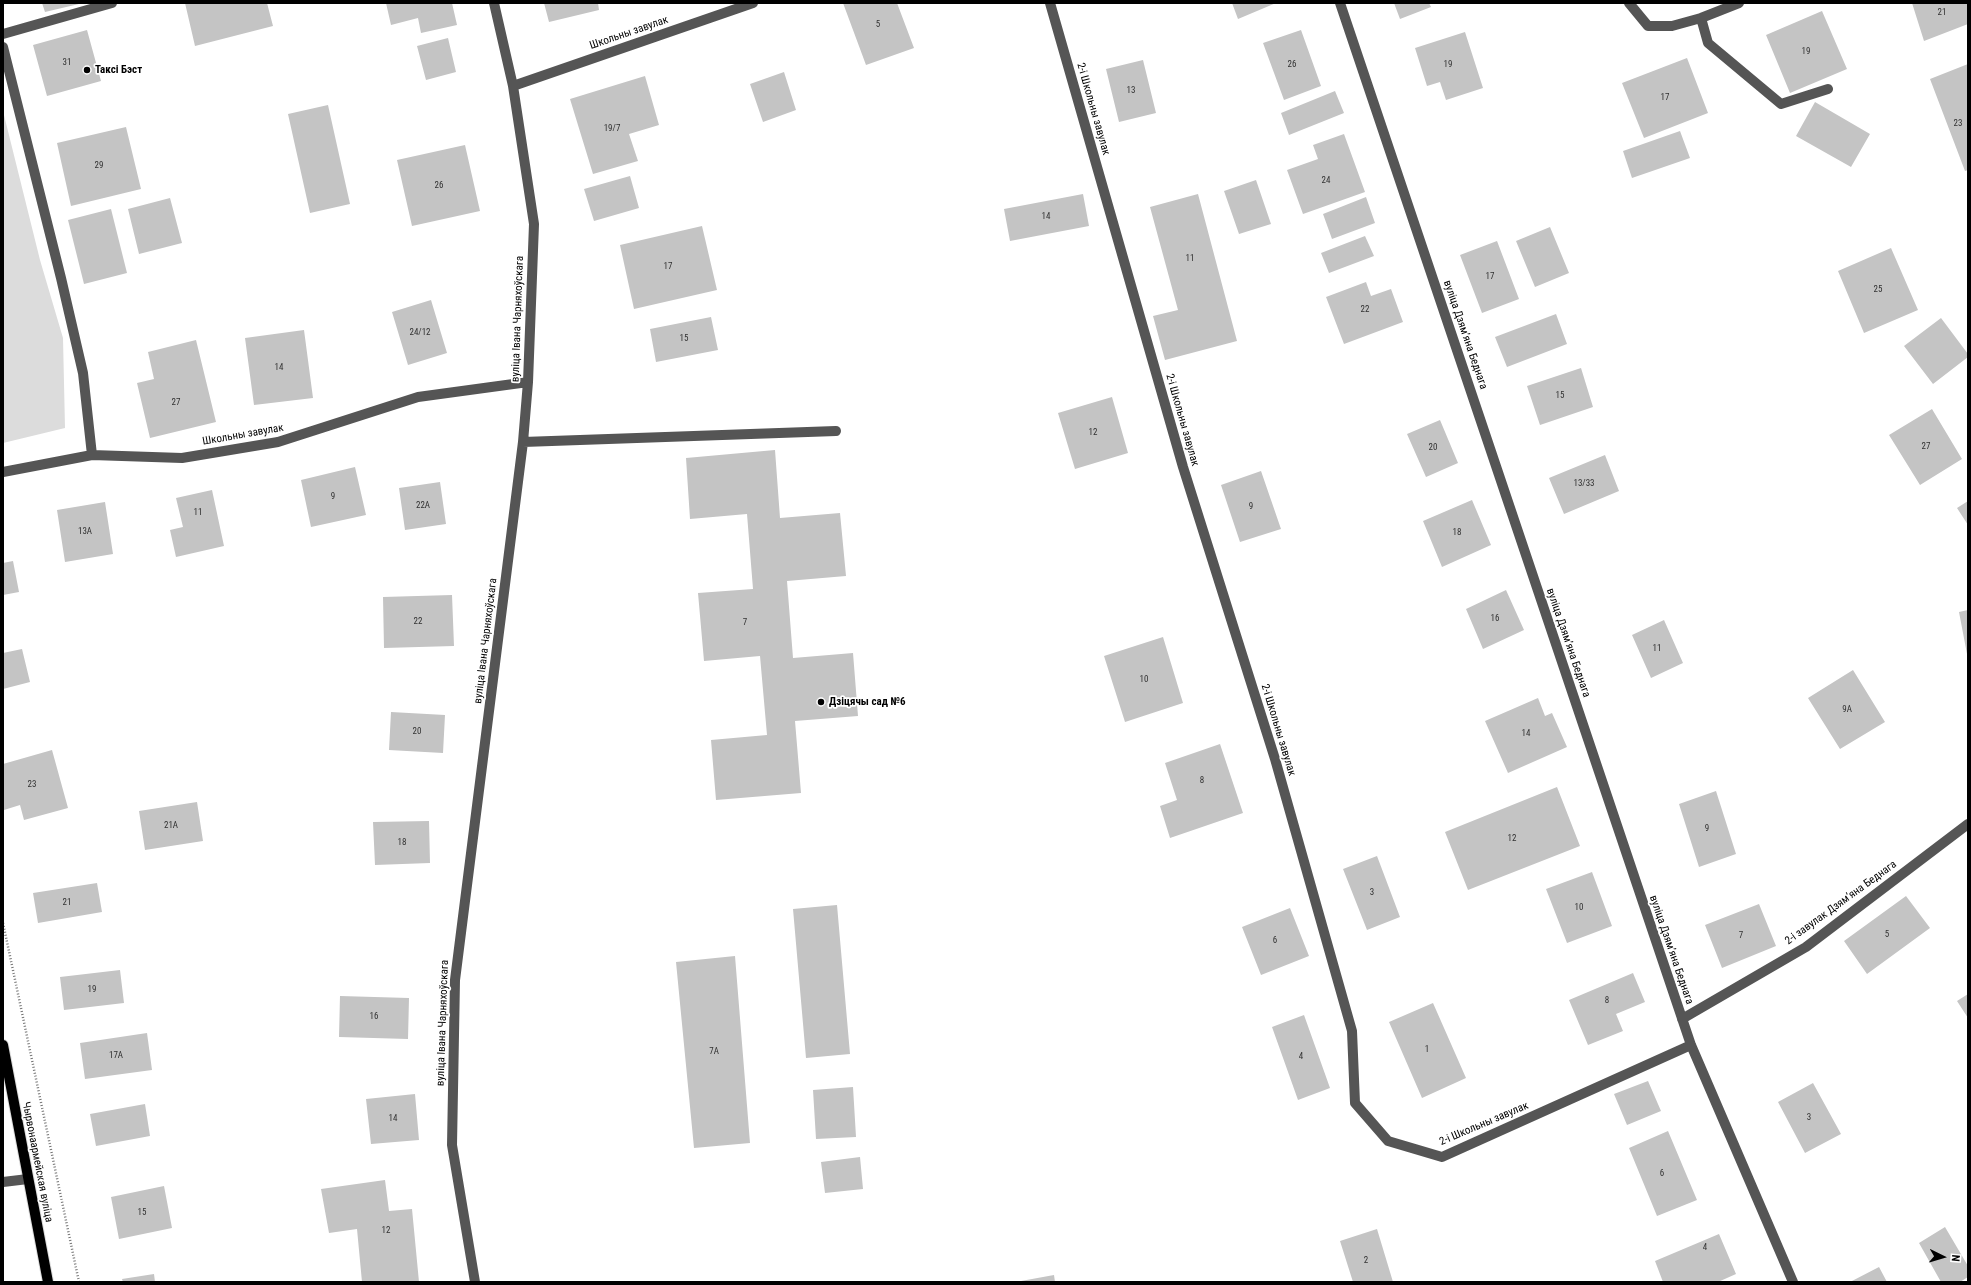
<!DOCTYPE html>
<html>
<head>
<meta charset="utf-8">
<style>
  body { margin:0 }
  #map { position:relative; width:1971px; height:1285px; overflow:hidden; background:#fff; font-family:"Roboto Condensed",sans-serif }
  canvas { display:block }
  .frame { position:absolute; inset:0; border:4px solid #000; pointer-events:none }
  .north { position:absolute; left:1923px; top:1237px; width:40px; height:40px; -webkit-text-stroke:3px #fff; paint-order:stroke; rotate:95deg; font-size:11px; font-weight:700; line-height:16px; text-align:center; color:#000 }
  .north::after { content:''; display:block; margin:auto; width:14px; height:18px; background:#000; clip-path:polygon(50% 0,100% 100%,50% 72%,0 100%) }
</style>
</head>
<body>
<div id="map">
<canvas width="1971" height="1285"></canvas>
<div class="frame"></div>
<div class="north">N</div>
</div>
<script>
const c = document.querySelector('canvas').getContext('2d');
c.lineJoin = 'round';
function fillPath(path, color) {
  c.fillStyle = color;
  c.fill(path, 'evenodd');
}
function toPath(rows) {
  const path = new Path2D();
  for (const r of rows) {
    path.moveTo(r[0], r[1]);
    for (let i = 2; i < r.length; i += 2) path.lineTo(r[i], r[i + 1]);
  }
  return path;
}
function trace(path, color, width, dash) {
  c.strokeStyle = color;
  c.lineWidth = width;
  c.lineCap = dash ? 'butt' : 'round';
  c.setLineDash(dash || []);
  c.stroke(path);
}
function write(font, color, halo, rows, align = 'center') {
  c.font = font + ' "Roboto Condensed",sans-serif';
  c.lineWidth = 3.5;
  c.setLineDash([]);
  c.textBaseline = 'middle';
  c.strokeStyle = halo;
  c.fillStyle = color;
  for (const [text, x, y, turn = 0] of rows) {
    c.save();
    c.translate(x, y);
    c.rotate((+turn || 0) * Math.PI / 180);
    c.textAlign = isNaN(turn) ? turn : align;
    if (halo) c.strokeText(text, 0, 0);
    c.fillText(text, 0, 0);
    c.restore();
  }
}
const green = toPath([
  [3,111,40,260,63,338,65,428,3,443]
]);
const building = toPath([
  [42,3,79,3,79,4,45,12],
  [185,3,267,3,273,26,195,46],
  [386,3,452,3,457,25,421,33,418,18,391,25],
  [544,3,598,3,599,10,549,22],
  [843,3,897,3,914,48,866,65],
  [1232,3,1276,3,1238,19],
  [1394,3,1429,3,1431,7,1400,19],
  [1912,3,1968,3,1968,24,1924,41],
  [1822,11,1847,69,1790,93,1766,35],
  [87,30,101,81,47,96,33,45],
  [1301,30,1321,86,1284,100,1263,43],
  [1465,32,1483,88,1446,100,1440,82,1427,86,1415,48],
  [448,38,456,72,426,80,417,46],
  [1687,58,1708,113,1644,138,1622,83],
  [1143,60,1156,113,1119,122,1106,69],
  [1968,64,1968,170,1965,171,1930,79],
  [784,72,796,110,763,122,750,84],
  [645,76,659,125,629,134,638,161,593,174,570,99],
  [1335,91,1344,113,1289,135,1281,113],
  [1815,102,1870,134,1851,167,1796,136],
  [328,105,350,204,310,213,288,114],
  [126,127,141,189,71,206,57,143],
  [1680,131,1690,158,1632,178,1623,151],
  [1344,134,1365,192,1303,214,1287,170,1318,159,1313,145],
  [465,145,480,211,412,226,397,160],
  [630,176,639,208,594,221,584,189],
  [1256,180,1271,224,1239,234,1224,191],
  [1083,194,1089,226,1010,241,1004,209],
  [1198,194,1237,341,1165,360,1153,316,1178,310,1150,207],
  [1366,197,1375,223,1332,239,1323,214],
  [170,198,182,243,139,254,128,209],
  [111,209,127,273,84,284,68,220],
  [702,226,717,290,634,309,620,245],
  [1550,227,1569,273,1535,287,1516,241],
  [1365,236,1374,256,1329,273,1321,253],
  [1497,241,1519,299,1482,313,1460,255],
  [1891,248,1918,310,1864,333,1838,271],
  [1366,282,1371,296,1391,289,1403,322,1344,344,1326,297],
  [431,300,447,353,408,365,392,312],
  [1556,314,1567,344,1507,367,1495,337],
  [711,317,718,350,656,362,650,329],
  [1941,318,1968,354,1968,357,1933,384,1904,346],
  [304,330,313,398,254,405,245,338],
  [196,340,216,422,150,438,137,383,154,379,148,352],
  [1581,368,1593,407,1540,425,1527,386],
  [1112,397,1128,453,1075,469,1058,413],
  [1932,409,1962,459,1920,485,1889,435],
  [1440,420,1458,463,1426,477,1407,434],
  [775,450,780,518,840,513,846,576,787,581,793,658,853,653,858,716,795,721,801,793,716,800,711,740,767,735,760,656,704,661,698,593,753,589,747,514,690,519,686,458],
  [1605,455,1619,491,1564,514,1549,478],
  [355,467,366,515,311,527,301,480],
  [1261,471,1281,529,1240,542,1221,485],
  [440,482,446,524,405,530,399,488],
  [212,490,224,546,176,557,170,530,183,527,176,498],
  [1472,500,1491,545,1442,567,1423,521],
  [1968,501,1968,525,1957,508],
  [105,502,113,554,65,562,57,510],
  [13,561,19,592,3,595,3,563],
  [1506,590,1524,630,1483,649,1466,609],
  [452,595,454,646,384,648,383,597],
  [1968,610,1968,654,1967,654,1959,612],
  [1664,620,1683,663,1651,678,1632,635],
  [1163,637,1183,703,1125,722,1104,656],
  [22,649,30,682,3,689,3,653],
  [1853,670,1885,722,1840,749,1808,698],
  [1538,698,1545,716,1552,713,1567,747,1508,773,1485,721],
  [391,712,445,715,443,753,389,750],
  [1220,744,1243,813,1170,838,1160,806,1177,800,1165,763],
  [52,750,68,808,24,820,20,805,4,810,3,764],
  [1557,787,1580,846,1468,890,1445,832],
  [1716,791,1736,854,1699,867,1679,804],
  [197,802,203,841,145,850,139,811],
  [429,821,430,863,375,865,373,822],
  [1377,856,1400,917,1367,930,1343,869],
  [1592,872,1612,926,1567,943,1546,889],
  [97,883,102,912,38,923,33,893],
  [1906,896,1930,928,1867,974,1844,941],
  [1759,904,1776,946,1722,968,1705,925],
  [837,905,850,1054,806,1058,793,909],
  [1290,908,1309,956,1261,975,1242,927],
  [735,956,750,1143,694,1148,676,962],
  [120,970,124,1003,64,1010,60,977],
  [1633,973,1645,1002,1616,1014,1623,1031,1588,1045,1569,1000],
  [1968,994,1968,1018,1957,1001],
  [340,996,409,998,408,1039,339,1037],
  [1433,1003,1466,1078,1422,1098,1389,1022],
  [1304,1015,1330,1088,1298,1100,1272,1027],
  [147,1033,152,1070,85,1079,80,1043],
  [1648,1081,1661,1111,1627,1125,1614,1094],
  [1813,1083,1841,1134,1805,1153,1778,1102],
  [853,1087,856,1137,816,1139,813,1090],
  [415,1094,419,1140,371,1144,366,1099],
  [145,1104,150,1136,96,1146,90,1114],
  [1668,1131,1697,1200,1657,1216,1629,1148],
  [860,1157,863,1189,825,1193,821,1162],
  [385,1180,389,1211,412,1209,419,1282,362,1282,357,1229,329,1233,321,1189],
  [164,1186,172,1228,119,1239,111,1197],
  [1945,1227,1968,1266,1968,1277,1960,1282,1941,1282,1919,1243],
  [1377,1229,1393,1282,1353,1282,1340,1241],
  [1719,1234,1736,1274,1718,1282,1663,1282,1655,1261],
  [1879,1267,1887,1282,1850,1282],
  [154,1274,155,1282,123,1282,122,1279],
  [1054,1275,1055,1282,1021,1282,1021,1281]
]);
const path = toPath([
  [3,923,79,1282]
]);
const minor = toPath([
  [1050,3,1183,467,1275,759,1352,1031,1355,1103,1388,1141,1442,1157,1691,1045],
  [1340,3,1691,1045,1793,1282],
  [1629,3,1648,26,1672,26,1701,18,1739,3],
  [1701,18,1708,43,1781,104,1828,89],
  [3,34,112,3],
  [3,47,61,278,83,373,92,455],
  [513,86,753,3],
  [523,442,836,431],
  [3,472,92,455,182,458,278,442,418,397,528,382],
  [1682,1019,1806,947,1968,824],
  [3,1182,28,1179],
  [475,1282,452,1145,455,980,523,442,528,382,534,224,513,86,494,3]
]);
const major = toPath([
  [3,1045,48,1282]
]);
const markers = [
  [87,70,4,"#000"],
  [821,702,4,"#000"]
];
const numberNames = [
  ["21",1942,13],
  ["5",878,25],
  ["19",1806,52],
  ["31",67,63],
  ["26",1292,65],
  ["19",1448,65],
  ["13",1131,91],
  ["17",1665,98],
  ["23",1958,124],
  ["19/7",612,129],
  ["29",99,166],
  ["24",1326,181],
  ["26",439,186],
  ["14",1046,217],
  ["11",1190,259],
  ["17",668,267],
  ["17",1490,277],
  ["25",1878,290],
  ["22",1365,310],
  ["24/12",420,333],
  ["15",684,339],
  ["14",279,368],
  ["15",1560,396],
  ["27",176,403],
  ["12",1093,433],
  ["27",1926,447],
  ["20",1433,448],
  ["13/33",1584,484],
  ["9",333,497],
  ["22А",423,506],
  ["9",1251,507],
  ["11",198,513],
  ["13А",85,532],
  ["18",1457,533],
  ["16",1495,619],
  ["22",418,622],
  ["7",745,623],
  ["11",1657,649],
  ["10",1144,680],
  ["9А",1847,710],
  ["20",417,732],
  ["14",1526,734],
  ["8",1202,781],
  ["23",32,785],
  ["21А",171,826],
  ["9",1707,829],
  ["12",1512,839],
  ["18",402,843],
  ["3",1372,893],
  ["21",67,903],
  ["10",1579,908],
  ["5",1887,935],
  ["7",1741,936],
  ["6",1275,941],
  ["19",92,990],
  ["8",1607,1001],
  ["16",374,1017],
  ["1",1427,1050],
  ["7А",714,1052],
  ["17А",116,1056],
  ["4",1301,1057],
  ["3",1809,1118],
  ["14",393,1119],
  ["6",1662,1174],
  ["15",142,1213],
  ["12",386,1231],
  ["4",1705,1248],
  ["2",1366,1261]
];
const streetNames = [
  ["Школьны завулак",629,33,-19],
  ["2-і Школьны завулак",1093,109,74],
  ["вуліца Івана Чарняхоўскага",518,319,-88],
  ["вуліца Дзямʼяна Беднага",1465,335,71],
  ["2-і Школьны завулак",1182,420,74],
  ["Школьны завулак",243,435,-10],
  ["вуліца Івана Чарняхоўскага",486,641,-83],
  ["вуліца Дзямʼяна Беднага",1568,643,71],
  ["2-і Школьны завулак",1278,730,73],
  ["2-і завулак Дзямʼяна Беднага",1841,903,-36],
  ["вуліца Дзямʼяна Беднага",1671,950,71],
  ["вуліца Івана Чарняхоўскага",443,1023,-88],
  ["2-і Школьны завулак",1484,1124,-23],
  ["Чырвонаармейская вуліца",37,1162,79]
];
const poiNames = [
  ["Таксі Бэст",95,70],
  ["Дзіцячы сад №6",829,702]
];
fillPath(green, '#dcdcdc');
fillPath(building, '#c4c4c4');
trace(major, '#dbdbdb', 12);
trace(path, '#777', 2.5, [1, 2]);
trace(minor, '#555', 10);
trace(major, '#000', 10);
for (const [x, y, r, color] of markers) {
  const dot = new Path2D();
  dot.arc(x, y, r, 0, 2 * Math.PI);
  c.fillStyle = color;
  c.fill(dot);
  trace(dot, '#fff', 1.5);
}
write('9px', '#313131', null, numberNames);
write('11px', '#000', '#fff', streetNames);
write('bold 11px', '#000', '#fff', poiNames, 'left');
</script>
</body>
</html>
